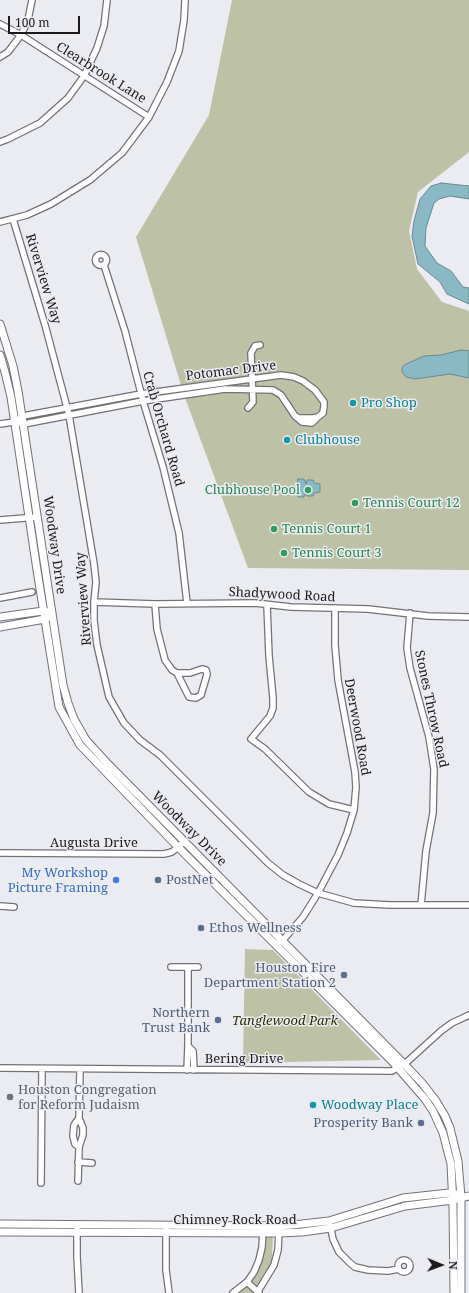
<!DOCTYPE html>
<html>
<head>
<meta charset="utf-8">
<style>
  body { margin:0 }
  #map { position:relative; width:469px; height:1293px; overflow:hidden; background:#ebecf2; font-family:"Noto Serif",serif }
  canvas { display:block }
  .north { position:absolute; left:421px; top:1245px; width:40px; height:40px; -webkit-text-stroke:3px #ebecf2; paint-order:stroke; rotate:91deg; font-size:11px; font-weight:700; line-height:16px; text-align:center; color:#1b1b1d }
  .north::after { content:''; display:block; margin:auto; width:14px; height:18px; background:#1b1b1d; clip-path:polygon(50% 0,100% 100%,50% 72%,0 100%) }
  .scale { position:absolute; left:8px; top:16px; width:72px; height:18px; box-sizing:border-box; border:2px solid #1b1b1d; border-top:0; padding-left:5px; font-size:12px; line-height:14px; white-space:nowrap; color:#1b1b1d; -webkit-text-stroke:3px #ebecf2; paint-order:stroke }
</style>
</head>
<body>
<div id="map">
<canvas width="469" height="1293"></canvas>
<div class="north">N</div>
<div class="scale">100 m</div>
</div>
<script>
const c = document.querySelector('canvas').getContext('2d');
c.lineJoin = 'round';
function fillPath(path, color) {
  c.fillStyle = color;
  c.fill(path, 'evenodd');
}
function toPath(rows) {
  const path = new Path2D();
  for (const r of rows) {
    if (r.length === 3) {
      path.moveTo(r[0] + r[2], r[1]);
      path.arc(r[0], r[1], r[2], 0, 2 * Math.PI);
      continue;
    }
    path.moveTo(r[0], r[1]);
    for (let i = 2; i < r.length; i += 2) path.lineTo(r[i], r[i + 1]);
  }
  return path;
}
function trace(path, color, width, dash) {
  c.strokeStyle = color;
  c.lineWidth = width;
  c.lineCap = dash ? 'butt' : 'round';
  c.setLineDash(dash || []);
  c.stroke(path);
}
function write(font, color, halo, rows, align = 'center') {
  c.font = font + ' "Noto Serif",serif';
  c.lineWidth = 3;
  c.setLineDash([]);
  c.textBaseline = 'middle';
  c.strokeStyle = halo;
  c.fillStyle = color;
  for (const [text, x, y, turn = 0] of rows) {
    c.save();
    c.translate(x, y);
    c.rotate((+turn || 0) * Math.PI / 180);
    c.textAlign = isNaN(turn) ? turn : align;
    if (halo) c.strokeText(text, 0, 0);
    c.fillText(text, 0, 0);
    c.restore();
  }
}
const green = toPath([
  [232,0,469,0,469,152,418,192,409,231,417,269,442,302,469,311,469,570,248,568,184,395,136,237,209,115],
  [245,949,273,950,381,1060,243,1063],
  [264,1234,273,1234,272,1261,270,1268,254,1293,237,1293,256,1272]
]);
const water = toPath([
  [441,183,469,186,469,199,450,196,439,199,434,203,426,228,425,246,437,263,451,271,463,287,469,288,469,304,447,294,440,282,418,264,412,236,414,221,420,199,431,186,441,183],
  [461,350,469,351,469,378,450,374,415,379,406,377,402,372,402,368,404,365,424,356,441,355,461,350],
  [298,479,304,479,306,484,307,480,313,480,314,483,320,484,320,492,314,493,313,496,307,496,306,492,304,497,298,497,296,488,298,479]
]);
const minor = toPath([
  [0,24,21,35,149,117],
  [0,57,8,52,21,35,28,20,32,0],
  [0,142,8,139,40,123,68,98,84,76,97,48,104,26,107,0],
  [13,219,45,325,69,415,94,564,96,582,94,602,94,621,97,645,109,697,124,723,140,740,160,755,268,863,283,875,299,884,318,893,354,903,390,905,469,905],
  [0,222,27,215,51,204,90,180,122,153,149,117,167,82,179,51,184,20,185,0],
  [101,260,5.5],
  [104,265,125,331,143,401,163,467,179,533,187,603],
  [248,408,253,402,251,353,255,346,260,345],
  [19,419,23,416,141,394,281,375,294,377,303,381,315,390,324,402,324,406,323,413,318,417,313,418,299,418,295,416],
  [0,424,14,422,24,424,143,401,225,389,273,390,281,395,295,416,302,422,312,423,318,417],
  [0,520,37,517],
  [0,598,32,592],
  [94,602,155,604,255,603,291,607,368,609,428,616,469,617],
  [155,604,157,629,165,660,172,670,177,673,190,673,202,669,206,670,207,674,206,678,201,695,196,698,189,697,177,673],
  [267,605,269,656,273,698,273,708,270,716,251,739,265,749,309,792,329,804,354,810],
  [410,613,407,648,410,668,429,737,434,769,433,813,426,851,421,905],
  [0,853,164,854,172,852,184,842],
  [0,906,14,907],
  [275,944,283,940,303,917,318,893,338,855,347,833,354,810,356,787,355,772,338,680,335,645,335,608],
  [171,967,198,967],
  [188,1046,193,1051,194,1070],
  [0,1068,392,1071,408,1061,441,1031,452,1023,469,1015],
  [187,1070,188,1046,188,967],
  [79,1118,80,1069],
  [78,1162,92,1163],
  [78,1181,79,1147,83,1135,83,1128,79,1118,74,1125,73,1136,75,1144,79,1147],
  [41,1183,42,1069],
  [330,1225,333,1239,339,1252,350,1263,355,1267,368,1270,388,1271,399,1269],
  [77,1229,77,1256,79,1293],
  [166,1230,166,1270,169,1293],
  [404,1266,6],
  [247,1282,259,1293],
  [233,1293,247,1282,254,1272,259,1260,262,1247,263,1230],
  [257,1293,274,1265,278,1250,279,1229]
]);
const major = toPath([
  [0,324,13,366,18,391,63,685,68,703,74,719,86,740,108,764,404,1064,422,1083,436,1101,445,1116,450,1128,458,1161,461,1197,461,1293],
  [0,355,5,372,11,397,37,570,59,707,80,745,178,847,391,1060,425,1099,433,1111,443,1133,451,1164,453,1206,454,1293],
  [0,617,43,611,47,612],
  [0,627,45,619,48,617],
  [0,1224,279,1226,302,1224,329,1221,403,1198,449,1193,456,1194],
  [0,1232,279,1233,302,1232,331,1228,405,1206,453,1200,469,1196]
]);
const markers = [
  [353,403,4,"#0f9aa8"],
  [287,440,4,"#0f9aa8"],
  [308,490,4,"#2e9e5b"],
  [355,503,4,"#2e9e5b"],
  [274,529,4,"#2e9e5b"],
  [284,553,4,"#2e9e5b"],
  [116,880,4,"#3f7fe0"],
  [158,880,4,"#5c6f8a"],
  [201,928,4,"#5c6f8a"],
  [344,975,4,"#5c6f8a"],
  [218,1020,4,"#5c6f8a"],
  [10,1097,4,"#6b7280"],
  [313,1105,4,"#0f9aa8"],
  [421,1123,4,"#5c6f8a"]
];
const streetNames = [
  ["Clearbrook Lane",101,73,32],
  ["Riverview Way",43,279,73],
  ["Potomac Drive",231,371,-7],
  ["Crab Orchard Road",163,429,74],
  ["Woodway Drive",54,545,82],
  ["Shadywood Road",282,595,3],
  ["Riverview Way",84,599,-94],
  ["Stones Throw Road",431,709,78],
  ["Deerwood Road",357,727,80],
  ["Woodway Drive",189,829,45],
  ["Augusta Drive",94,843],
  ["Bering Drive",244,1059],
  ["Chimney Rock Road",235,1220]
];
const cultureNames = [
  ["Pro Shop",361,403],
  ["Clubhouse",295,440],
  ["Woodway Place",321,1105]
];
const leisureNames = [
  ["Clubhouse Pool",300,490,"right"],
  ["Tennis Court 12",363,503],
  ["Tennis Court 1",282,529],
  ["Tennis Court 3",292,553]
];
const shopNames = [
  ["My Workshop",108,873],
  ["Picture Framing",108,888]
];
const serviceNames = [
  ["PostNet",166,880,"left"],
  ["Ethos Wellness",209,928,"left"],
  ["Houston Fire",336,968],
  ["Department Station 2",336,983],
  ["Northern",210,1013],
  ["Trust Bank",210,1028],
  ["Prosperity Bank",413,1123]
];
const parkNames = [
  ["Tanglewood Park",285,1021]
];
const worshipNames = [
  ["Houston Congregation",18,1090],
  ["for Reform Judaism",18,1105]
];
fillPath(green, '#bdc2a6');
fillPath(water, '#89b9c4');
trace(water, '#688a92', 1);
trace(minor, '#717278', 8);
trace(major, '#717278', 9);
trace(minor, '#fff', 5.5);
trace(major, '#fff', 7);
for (const [x, y, r, color] of markers) {
  const dot = new Path2D();
  dot.arc(x, y, r, 0, 2 * Math.PI);
  c.fillStyle = color;
  c.fill(dot);
  trace(dot, '#ebecf2', 1.5);
}
write('13px', '#1b1b1d', '#ebecf2', streetNames);
write('13px', '#0d838f', '#ebecf2', cultureNames, 'left');
write('13px', '#27864d', '#ebecf2', leisureNames, 'left');
write('13px', '#366cbe', '#ebecf2', shopNames, 'right');
write('13px', '#4e5e75', '#ebecf2', serviceNames, 'right');
write('italic 13px', '#2c3000', '#ebecf2', parkNames);
write('13px', '#5b616d', '#ebecf2', worshipNames, 'left');
</script>
</body>
</html>
